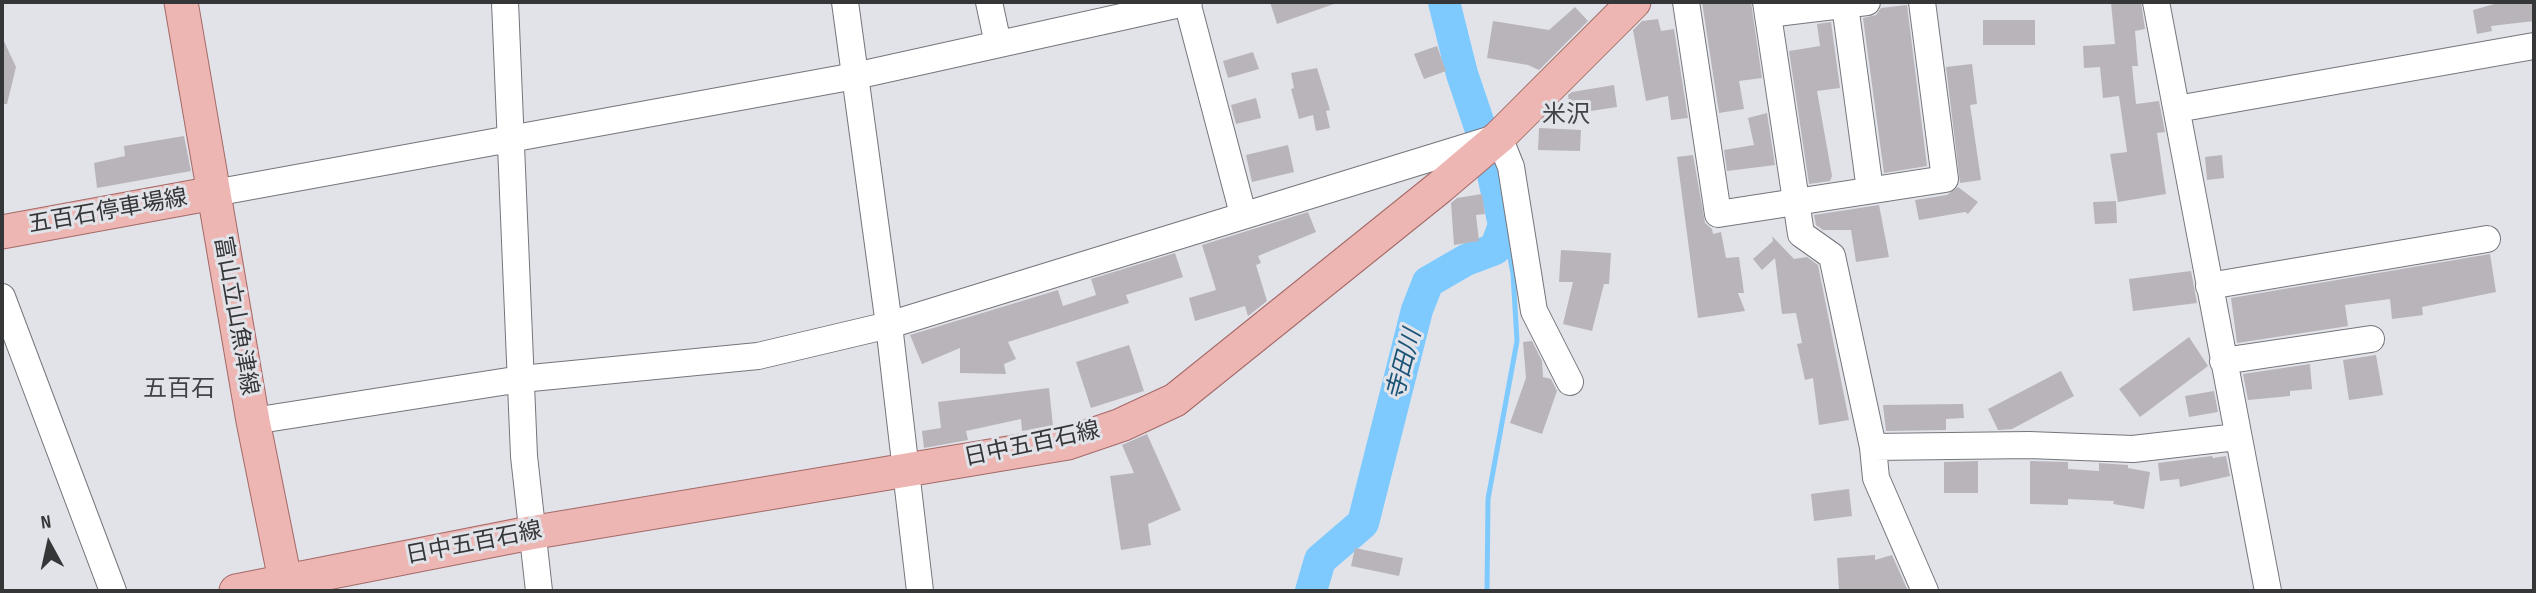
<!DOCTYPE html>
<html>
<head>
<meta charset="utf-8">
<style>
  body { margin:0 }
  #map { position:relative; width:2536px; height:593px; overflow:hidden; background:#e1e3e9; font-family:"Sofia Sans Condensed",sans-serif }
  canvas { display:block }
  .frame { position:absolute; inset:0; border:4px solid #353638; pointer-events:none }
  .north { position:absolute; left:14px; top:509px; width:70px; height:70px; -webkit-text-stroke:5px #e1e3e9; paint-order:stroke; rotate:352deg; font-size:19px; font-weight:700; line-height:28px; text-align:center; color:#353638 }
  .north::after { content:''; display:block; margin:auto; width:24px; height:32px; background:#353638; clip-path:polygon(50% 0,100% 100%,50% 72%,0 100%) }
</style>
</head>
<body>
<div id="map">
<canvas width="2536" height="593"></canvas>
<div class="frame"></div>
<div class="north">N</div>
</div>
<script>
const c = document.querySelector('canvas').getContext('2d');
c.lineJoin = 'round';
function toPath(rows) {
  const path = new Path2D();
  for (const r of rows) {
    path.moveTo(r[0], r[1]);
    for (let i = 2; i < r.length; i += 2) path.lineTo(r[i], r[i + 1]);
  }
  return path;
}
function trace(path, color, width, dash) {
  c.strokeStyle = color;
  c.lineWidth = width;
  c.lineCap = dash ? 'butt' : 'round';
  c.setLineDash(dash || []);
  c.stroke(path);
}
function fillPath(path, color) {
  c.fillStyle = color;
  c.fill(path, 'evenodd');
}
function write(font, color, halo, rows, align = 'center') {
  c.font = font + ' "Sofia Sans Condensed","Noto Sans JP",sans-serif';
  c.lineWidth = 6;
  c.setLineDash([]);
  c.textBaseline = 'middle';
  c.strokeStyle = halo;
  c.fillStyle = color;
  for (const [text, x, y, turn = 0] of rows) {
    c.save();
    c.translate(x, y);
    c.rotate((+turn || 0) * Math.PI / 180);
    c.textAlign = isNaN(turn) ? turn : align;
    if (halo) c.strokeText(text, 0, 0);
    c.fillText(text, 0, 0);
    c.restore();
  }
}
const stream = toPath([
  [1487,591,1488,499,1517,341,1513,274,1504,225]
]);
const river = toPath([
  [1444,2,1462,74,1480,127],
  [1311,591,1320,560,1363,523,1417,310,1428,282,1466,260,1495,249,1504,225,1490,161]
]);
const building = toPath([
  [1270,2,1334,2,1334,4,1277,24],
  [1702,2,1751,2,1762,78,1739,81,1744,109,1719,113],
  [2141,2,2145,29,2135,31,2138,66,2132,66,2136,104,2159,101,2165,132,2157,133,2166,194,2118,202,2110,154,2127,152,2119,96,2103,98,2100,67,2084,68,2083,46,2115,44,2111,3],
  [2534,2,2534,21,2491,26,2492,31,2477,34,2473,10,2498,3],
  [1907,5,1927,166,1884,173,1863,18,1876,15,1881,8],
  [1575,7,1588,21,1539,70,1528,65,1487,58,1493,21,1549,30],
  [1658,19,1661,31,1674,29,1688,118,1671,120,1668,96,1646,101,1633,30,1642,21],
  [1983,20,2035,20,2035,45,1983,45],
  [1831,22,1840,88,1817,91,1832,176,1830,181,1809,184,1789,51,1820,46,1817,24],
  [2,37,16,67,7,104,2,104],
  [1437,46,1446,71,1424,79,1414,54],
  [1253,52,1259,69,1228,78,1223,61],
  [1972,64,1977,104,1970,105,1981,180,1960,183,1946,67],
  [1317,68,1330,110,1326,111,1330,128,1316,131,1313,115,1299,119,1291,89,1294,88,1291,73],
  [1614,85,1617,107,1571,114,1568,95,1572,92],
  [1256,98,1261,118,1236,124,1231,105],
  [1767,113,1775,165,1727,171,1724,150,1754,145,1748,118],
  [1539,128,1581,130,1580,151,1538,150],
  [184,136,191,171,97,188,94,163,125,156,124,146],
  [1288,145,1294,172,1252,182,1246,155],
  [1693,155,1705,223,1712,229,1713,234,1721,232,1726,258,1739,257,1744,293,1738,293,1745,311,1698,318,1677,157],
  [2222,155,2224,178,2207,180,2205,157],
  [1958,187,1978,202,1968,214,1965,212,1919,220,1915,200,1947,195],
  [1482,194,1485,214,1476,215,1479,241,1454,245,1451,203,1457,198],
  [2116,201,2117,223,2095,224,2093,202],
  [1879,205,1889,257,1856,262,1851,230,1823,230,1816,225,1814,215],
  [1308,212,1316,232,1258,256,1261,263,1256,265,1267,301,1248,316,1245,306,1195,321,1189,298,1216,290,1202,245],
  [1772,236,1794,259,1807,257,1818,265,1849,420,1819,425,1813,378,1805,380,1797,344,1802,343,1796,313,1782,314,1775,258,1762,270,1753,259,1773,241],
  [1561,250,1611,253,1609,284,1604,284,1592,331,1563,324,1573,282,1559,282],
  [1175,253,1183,277,1126,295,1129,303,1008,342,1016,359,1004,364,1006,374,960,373,960,348,922,364,910,335,1058,290,1063,306,1096,295,1091,279],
  [2490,254,2496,292,2422,307,2423,315,2392,319,2390,299,2345,305,2348,326,2237,343,2231,298],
  [2191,271,2197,303,2133,311,2129,279],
  [2189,337,2208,366,2140,417,2119,389],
  [1532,341,1542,361,1543,377,1551,379,1557,391,1542,434,1510,423,1526,378,1523,342],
  [1129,345,1144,391,1091,408,1076,362],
  [2376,355,2383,395,2349,400,2343,360],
  [2310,364,2312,389,2290,391,2290,396,2248,400,2243,374],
  [2061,371,2074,396,2012,429,1998,430,1988,409],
  [1049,388,1053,426,1022,431,1021,419,966,431,968,440,924,448,922,431,941,428,938,402],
  [2214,391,2218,412,2189,417,2185,396],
  [1963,404,1964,418,1946,419,1946,430,1886,431,1883,405],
  [1147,434,1181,510,1148,524,1151,545,1121,550,1110,476,1134,473,1122,445],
  [2212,456,2213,458,2226,456,2230,476,2180,487,2179,479,2160,481,2158,463],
  [1978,461,1978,493,1944,493,1944,462],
  [2030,461,2068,462,2068,469,2099,471,2099,463,2128,465,2128,468,2150,472,2144,509,2113,504,2114,501,2068,499,2068,505,2030,504],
  [1849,489,1852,516,1814,521,1811,494],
  [1355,548,1403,558,1399,576,1351,566],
  [1875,555,1875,560,1892,555,1908,591,1839,591,1837,558]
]);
const minor = toPath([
  [505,2,524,456,539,591],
  [845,2,889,325,920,591],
  [989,2,998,44],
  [1187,2,1243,214],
  [1686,2,1718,214,1945,179,1922,2],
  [1766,2,1801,234,1832,256,1873,447,1876,478,1925,591],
  [2156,2,2268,591],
  [1845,5,1870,190],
  [1768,14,1867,2],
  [2177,109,2534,46],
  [214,193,855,76,1189,2],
  [2209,286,2487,239],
  [2,297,113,591],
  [2223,361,2371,339],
  [253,421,521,379,758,356,889,325,1499,137,1511,167,1534,311,1570,382],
  [1873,447,2029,445,2133,449,2237,437]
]);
const major = toPath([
  [181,2,253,421,285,580],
  [2,232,214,193],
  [236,591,530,533,1068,443,1121,425,1175,400,1440,187,1499,137,1634,2]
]);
const streetNames = [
  ["五百石停車場線",108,212,-10],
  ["富山立山魚津線",235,316,80],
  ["日中五百石線",1032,445,-12],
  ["日中五百石線",474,544,-11]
];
const neighbourhoodNames = [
  ["米沢",1566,116],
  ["五百石",179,390]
];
const waterNames = [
  ["寺田川",1405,365,-75]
];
trace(stream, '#7ecaff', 5);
trace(river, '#7ecaff', 32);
fillPath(building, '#b9b4b9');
trace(minor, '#75767c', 28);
trace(major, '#a56967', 35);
trace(minor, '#fff', 26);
trace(major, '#edb6b3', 33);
write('23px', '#353638', '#e1e3e9', streetNames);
write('24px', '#424349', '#e1e3e9', neighbourhoodNames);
write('italic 24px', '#1c5477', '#e1e3e9', waterNames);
</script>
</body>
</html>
